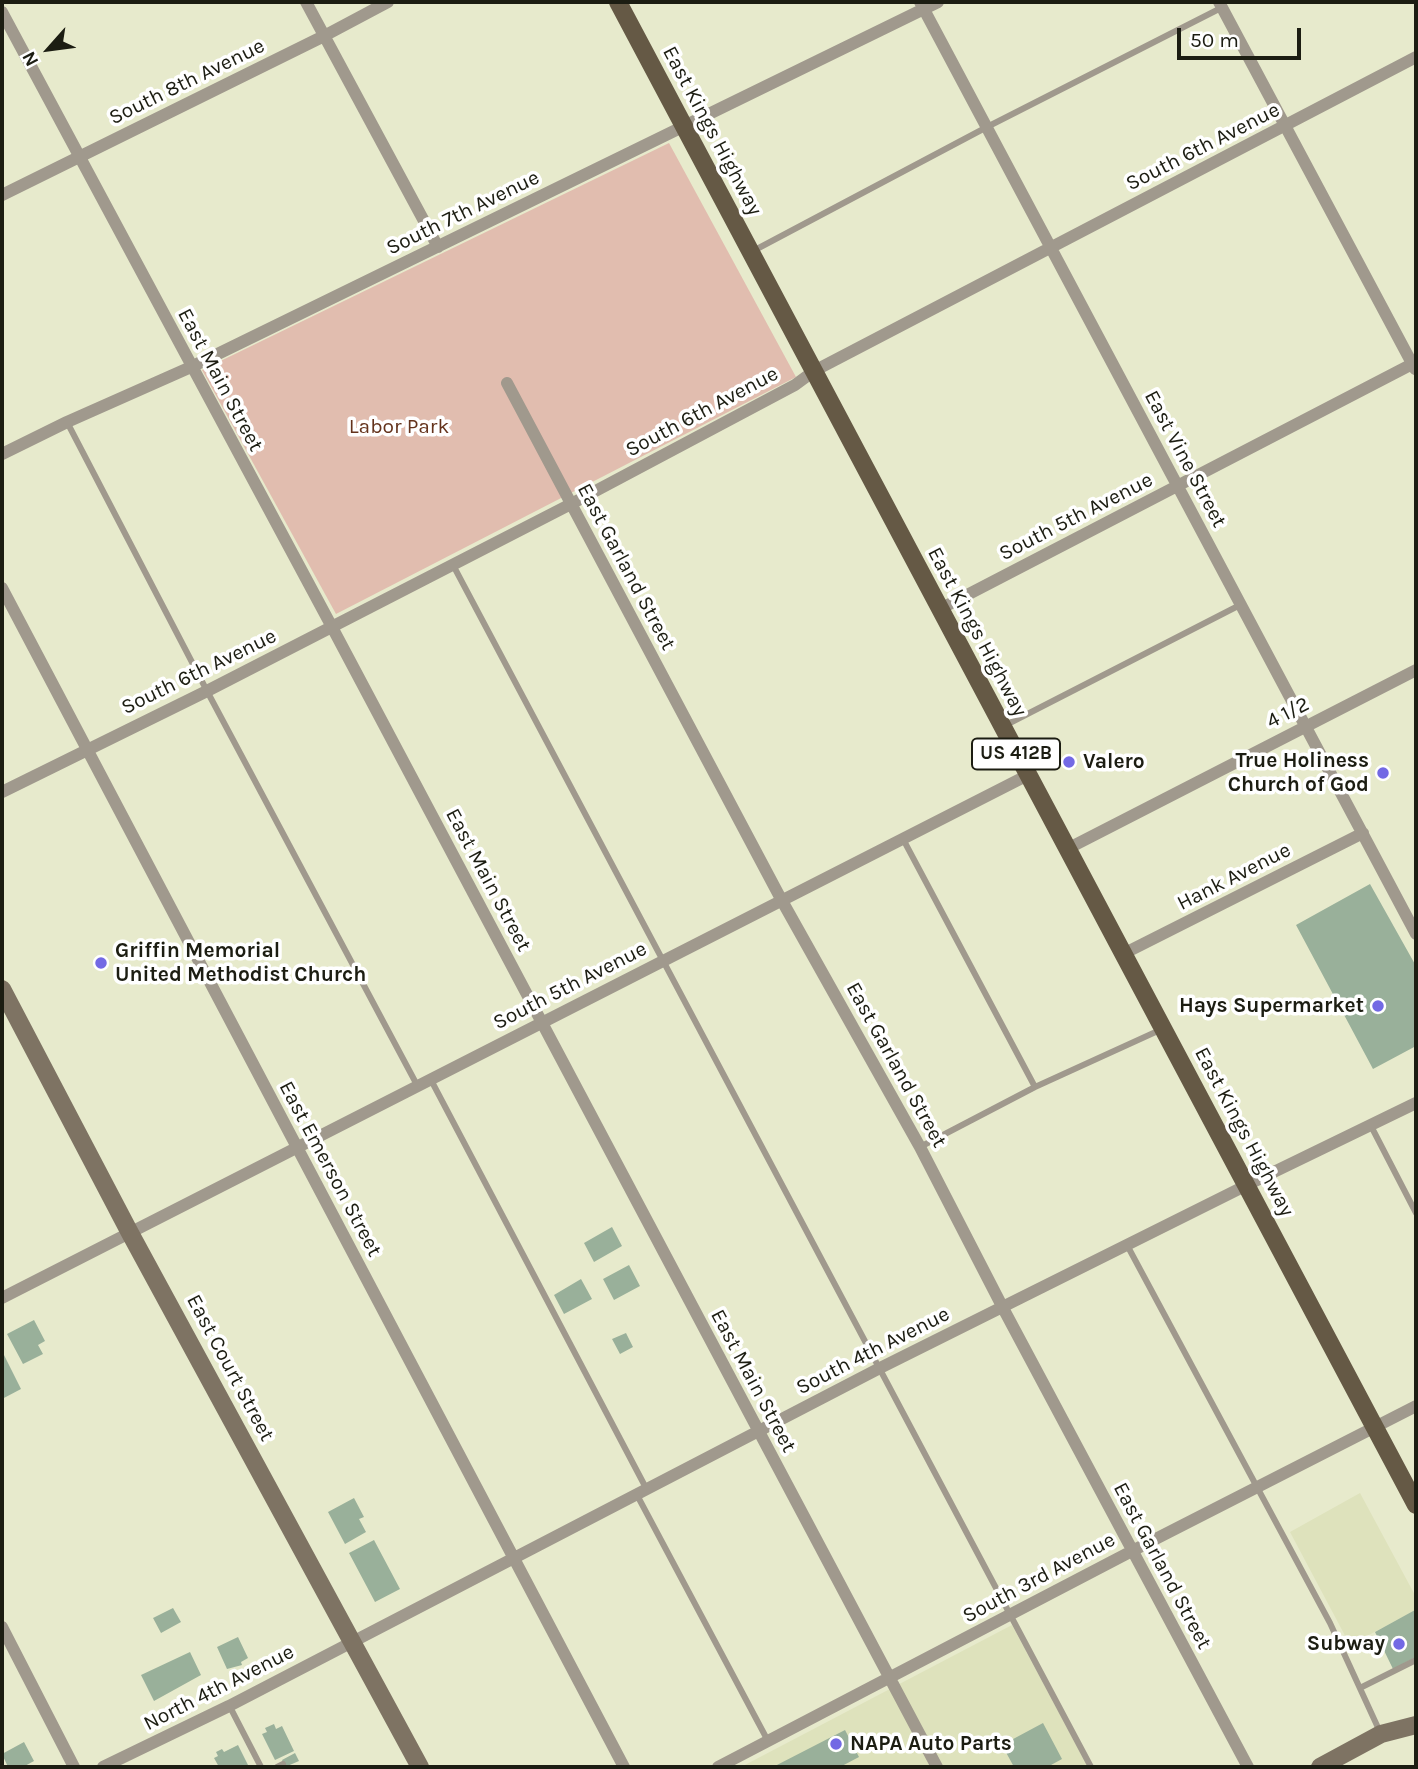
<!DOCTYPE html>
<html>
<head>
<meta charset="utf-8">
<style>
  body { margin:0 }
  #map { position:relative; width:1418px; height:1769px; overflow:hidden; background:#e7eacc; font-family:Karla,sans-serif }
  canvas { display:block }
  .frame { position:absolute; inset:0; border:4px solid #1c1d12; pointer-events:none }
  .north { position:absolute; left:14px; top:14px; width:70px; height:70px; -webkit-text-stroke:5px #fff; paint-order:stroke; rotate:242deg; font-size:19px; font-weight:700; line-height:28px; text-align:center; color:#1c1d12 }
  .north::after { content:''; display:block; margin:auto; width:24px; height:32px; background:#1c1d12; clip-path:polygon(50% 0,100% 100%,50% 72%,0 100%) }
  .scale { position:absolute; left:1177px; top:28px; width:124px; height:32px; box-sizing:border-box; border:4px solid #1c1d12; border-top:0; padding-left:9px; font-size:21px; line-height:24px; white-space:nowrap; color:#1c1d12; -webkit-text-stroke:5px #fff; paint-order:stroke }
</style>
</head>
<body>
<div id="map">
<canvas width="1418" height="1769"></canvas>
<div class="frame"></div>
<div class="north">N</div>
<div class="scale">50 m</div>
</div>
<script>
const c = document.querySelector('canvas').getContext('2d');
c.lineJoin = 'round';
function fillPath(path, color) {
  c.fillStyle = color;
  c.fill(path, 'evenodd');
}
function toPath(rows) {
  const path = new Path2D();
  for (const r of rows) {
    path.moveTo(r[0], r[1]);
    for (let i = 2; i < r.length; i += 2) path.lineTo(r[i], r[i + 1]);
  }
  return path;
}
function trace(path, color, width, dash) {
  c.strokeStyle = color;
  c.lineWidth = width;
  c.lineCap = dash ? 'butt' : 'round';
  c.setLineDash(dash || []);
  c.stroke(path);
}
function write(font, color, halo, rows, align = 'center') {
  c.font = font + ' Karla,sans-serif';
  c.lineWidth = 7;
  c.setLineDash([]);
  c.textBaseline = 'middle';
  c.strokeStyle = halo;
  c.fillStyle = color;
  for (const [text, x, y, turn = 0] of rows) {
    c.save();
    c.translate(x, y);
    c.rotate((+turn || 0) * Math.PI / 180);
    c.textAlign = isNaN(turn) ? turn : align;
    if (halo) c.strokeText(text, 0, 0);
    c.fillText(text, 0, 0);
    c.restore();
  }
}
const built = toPath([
  [1360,1493,1416,1597,1416,1610,1350,1645,1290,1532],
  [1012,1625,1088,1767,741,1767]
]);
const green = toPath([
  [669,143,796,377,336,614,202,370]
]);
const building = toPath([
  [1370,884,1416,966,1416,1046,1373,1069,1296,925],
  [612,1227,622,1246,594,1262,584,1243],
  [629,1265,640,1286,614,1300,603,1279],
  [581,1279,592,1299,564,1314,554,1295],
  [34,1320,45,1341,38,1345,43,1354,23,1364,7,1334],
  [626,1333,633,1347,620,1354,612,1339],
  [2,1351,21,1389,2,1399],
  [354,1498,364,1517,359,1519,366,1532,345,1544,328,1512],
  [374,1540,400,1589,375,1602,349,1553],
  [173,1608,181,1622,161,1633,153,1618],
  [1415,1610,1416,1657,1393,1669,1375,1632],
  [238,1637,248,1658,241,1662,242,1665,227,1669,217,1647],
  [190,1652,201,1675,154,1701,141,1675],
  [1043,1723,1062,1759,1051,1765,1053,1767,1014,1767,1002,1745],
  [274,1724,276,1729,282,1726,294,1751,275,1760,262,1734,267,1732,265,1728],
  [845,1730,859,1757,840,1767,773,1767],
  [24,1742,34,1761,23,1767,8,1767,2,1754],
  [238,1745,249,1767,219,1767,214,1758,218,1756,216,1752,222,1749,224,1752],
  [295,1753,299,1761,285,1767,282,1760]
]);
const lane = toPath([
  [753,251,987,127,1221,8],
  [67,422,207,691,417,1085],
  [453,565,1091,1767],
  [1004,726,1240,605],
  [903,839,1035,1087],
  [431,1080,646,1488],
  [1371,1126,1416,1213],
  [920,1147,1035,1087,1160,1030],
  [1127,1245,1330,1623,1380,1732],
  [637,1495,768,1741],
  [1360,1688,1416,1660],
  [230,1707,261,1767],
  [277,1767,283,1764]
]);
const street = toPath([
  [306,2,438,247],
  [920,2,1416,934],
  [1219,2,1415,369],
  [2,12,332,627,937,1767],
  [2,195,324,36,388,2],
  [507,383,781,899,920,1147,1003,1308,1248,1767],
  [2,454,67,422,191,367,938,2],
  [2,588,624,1767],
  [940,609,1416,362],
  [2,792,207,691,571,504,795,385,814,371,1416,57],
  [1067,849,1416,670],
  [1123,954,1363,833],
  [2,1298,1028,775],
  [2,1627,74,1767],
  [103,1767,229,1706,880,1368,1247,1185,1416,1103],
  [718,1767,1132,1551,1416,1406]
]);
const secondary = toPath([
  [2,989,130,1233,420,1767],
  [1320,1767,1381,1734,1416,1725]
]);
const primary = toPath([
  [618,2,1416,1505]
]);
const markers = [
  [1069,762,7,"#7369e4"],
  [1383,773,7,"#7369e4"],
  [101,963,7,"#7369e4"],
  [1378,1006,7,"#7369e4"],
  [1399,1644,7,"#7369e4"],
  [836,1744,7,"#7369e4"]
];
const shields = [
  [1016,754,88]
];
const shieldNames = [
  ["US 412B",1016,754]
];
const streetNames = [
  ["South 8th Avenue",187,82,-26],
  ["East Kings Highway",712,131,62],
  ["South 6th Avenue",1203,147,-27],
  ["South 7th Avenue",463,213,-26],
  ["East Main Street",220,380,62],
  ["South 6th Avenue",702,412,-28],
  ["East Vine Street",1185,459,62],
  ["South 5th Avenue",1076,517,-27],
  ["East Garland Street",626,567,62],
  ["East Kings Highway",977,632,62],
  ["South 6th Avenue",199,672,-26],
  ["4 1/2",1288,713,-27],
  ["Hank Avenue",1234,877,-27],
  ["East Main Street",488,880,62],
  ["South 5th Avenue",570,986,-27],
  ["East Garland Street",896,1065,61],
  ["East Kings Highway",1244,1132,62],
  ["East Emerson Street",330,1169,62],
  ["South 4th Avenue",873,1351,-27],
  ["East Court Street",230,1368,62],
  ["East Main Street",753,1381,62],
  ["East Garland Street",1162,1566,62],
  ["South 3rd Avenue",1039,1578,-28],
  ["North 4th Avenue",219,1688,-27]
];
const parkNames = [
  ["Labor Park",399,427]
];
const poiNames = [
  ["True Holiness",1369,761],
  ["Church of God",1369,785],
  ["Valero",1083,762,"left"],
  ["Griffin Memorial",115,951,"left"],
  ["United Methodist Church",115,975,"left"],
  ["Hays Supermarket",1364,1006],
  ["Subway",1385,1644],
  ["NAPA Auto Parts",850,1744,"left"]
];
fillPath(built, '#dee2bc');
fillPath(green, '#e1bdaf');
fillPath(building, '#99b09a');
trace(lane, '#a0998d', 6);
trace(street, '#a0998d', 12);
trace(secondary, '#7e7363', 18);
trace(primary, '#655945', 18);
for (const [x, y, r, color] of markers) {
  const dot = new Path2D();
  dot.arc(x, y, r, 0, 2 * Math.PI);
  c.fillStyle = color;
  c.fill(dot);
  trace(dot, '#fff', 2.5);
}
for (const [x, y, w] of shields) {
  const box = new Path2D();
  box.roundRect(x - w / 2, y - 15.5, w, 31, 5);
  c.fillStyle = '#fff';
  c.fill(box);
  trace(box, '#1c1d12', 2);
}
write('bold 19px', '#1c1d12', null, shieldNames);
write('21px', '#1c1d12', '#fff', streetNames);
write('21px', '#64331c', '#fff', parkNames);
write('bold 21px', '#1c1d12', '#fff', poiNames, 'right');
</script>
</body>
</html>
